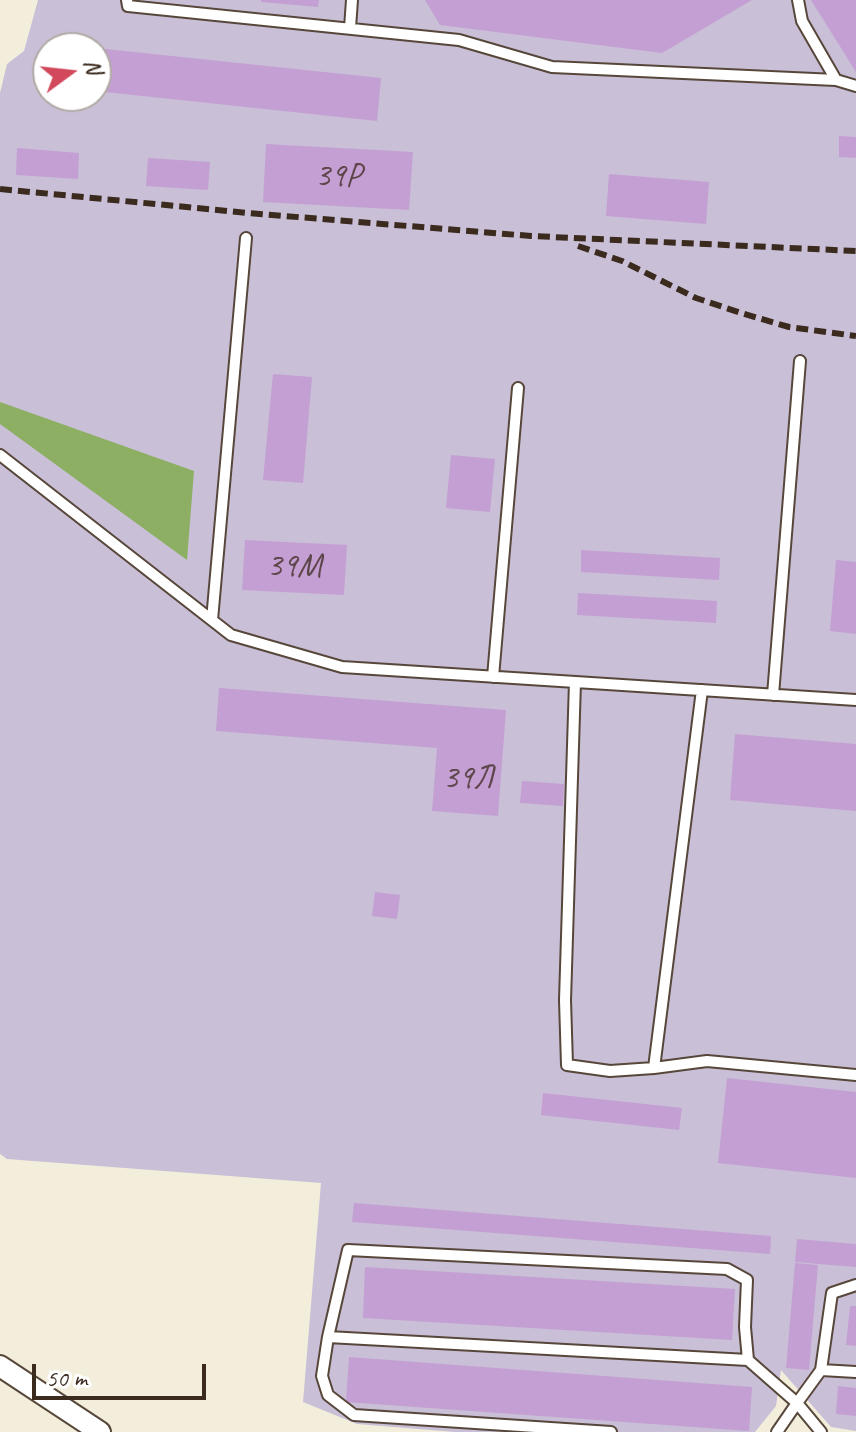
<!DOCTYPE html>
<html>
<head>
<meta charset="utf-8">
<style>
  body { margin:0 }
  #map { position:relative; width:856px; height:1432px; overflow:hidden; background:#f3eedb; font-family:Caveat,sans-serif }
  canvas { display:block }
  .north { position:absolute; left:32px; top:32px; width:80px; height:80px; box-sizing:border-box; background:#fff; border:2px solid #b1aaa5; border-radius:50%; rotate:75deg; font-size:22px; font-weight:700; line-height:32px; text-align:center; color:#3b2a1e }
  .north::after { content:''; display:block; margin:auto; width:28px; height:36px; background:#d1495b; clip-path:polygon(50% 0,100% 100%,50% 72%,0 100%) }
  .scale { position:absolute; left:32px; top:1364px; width:174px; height:36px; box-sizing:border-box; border:4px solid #3b2a1e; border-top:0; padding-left:10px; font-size:24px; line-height:28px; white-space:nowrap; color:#3b2a1e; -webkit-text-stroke:6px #fff; paint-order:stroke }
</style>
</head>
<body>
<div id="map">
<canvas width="856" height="1432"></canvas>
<div class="north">N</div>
<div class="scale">50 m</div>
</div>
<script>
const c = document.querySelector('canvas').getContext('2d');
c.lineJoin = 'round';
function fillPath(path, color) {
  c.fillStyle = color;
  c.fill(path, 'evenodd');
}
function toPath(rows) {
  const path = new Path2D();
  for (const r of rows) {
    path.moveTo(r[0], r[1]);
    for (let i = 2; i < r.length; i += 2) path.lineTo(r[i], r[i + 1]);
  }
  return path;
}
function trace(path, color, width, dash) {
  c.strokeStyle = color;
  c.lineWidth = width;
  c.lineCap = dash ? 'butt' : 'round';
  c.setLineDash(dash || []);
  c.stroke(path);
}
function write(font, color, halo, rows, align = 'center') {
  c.font = font + ' Caveat,sans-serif';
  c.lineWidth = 6;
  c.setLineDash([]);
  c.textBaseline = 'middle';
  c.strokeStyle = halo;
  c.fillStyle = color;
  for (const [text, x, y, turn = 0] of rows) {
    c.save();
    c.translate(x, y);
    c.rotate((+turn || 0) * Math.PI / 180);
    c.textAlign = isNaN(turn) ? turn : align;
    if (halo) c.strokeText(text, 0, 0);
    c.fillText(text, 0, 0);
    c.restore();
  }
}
const industrial = toPath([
  [38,0,856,0,856,1431,831,1427,781,1370,776,1406,755,1432,455,1432,357,1424,303,1402,321,1183,7,1159,0,1154,0,93,7,64,24,51],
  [48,48,96,48,96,96,48,96]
]);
const forest = toPath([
  [0,402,194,471,187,560,0,424]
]);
const building = toPath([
  [261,0,319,0,318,7,261,2],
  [425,0,752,0,662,53,440,25],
  [811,0,856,0,856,72],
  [96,48,381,78,377,121,96,91],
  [839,136,856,137,856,158,839,157],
  [266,144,413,152,409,210,263,202],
  [17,148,79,153,78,179,16,175],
  [148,158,210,162,208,190,146,186],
  [609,174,709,182,706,224,606,216],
  [273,374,312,377,303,483,263,480],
  [451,455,495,459,490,512,446,508],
  [245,540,347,545,344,595,242,590],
  [581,550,720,558,719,580,581,572],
  [836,560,856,562,856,634,830,631],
  [578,593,717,601,716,623,577,615],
  [219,688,506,710,498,816,432,811,437,748,216,731],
  [735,734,856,744,856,811,730,800],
  [522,781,564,784,563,806,520,803],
  [375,892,400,895,397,919,372,916],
  [727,1078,856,1092,856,1178,718,1163],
  [543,1093,682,1108,679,1130,541,1115],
  [354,1203,771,1236,770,1254,352,1222],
  [797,1239,856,1244,856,1267,795,1262],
  [795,1263,818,1265,809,1370,786,1368],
  [365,1267,735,1289,732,1340,363,1318],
  [850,1306,856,1306,856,1346,846,1345],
  [349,1357,752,1387,749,1431,346,1402],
  [838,1386,856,1388,856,1416,836,1414]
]);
const service = toPath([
  [127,0,128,6,459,40,552,67,836,80,802,21,798,0],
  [350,28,352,0],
  [836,80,856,86],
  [0,455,231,635,342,667,856,700],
  [212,620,246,238],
  [493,677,518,388],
  [575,682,565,1000,567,1065,610,1071,654,1068],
  [702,690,654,1068,707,1061,856,1075],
  [773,695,800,361],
  [328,1337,348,1250,727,1269,747,1280,745,1327,748,1360],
  [821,1370,856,1372],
  [611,1432,354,1415,328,1395,322,1376,328,1337,748,1360,797,1403,821,1370,832,1293,856,1285],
  [777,1432,797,1403,821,1432]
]);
const minor = toPath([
  [0,1366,100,1432]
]);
const rail = toPath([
  [0,189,248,213,531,236,856,251],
  [578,246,622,261,696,298,741,313,789,327,856,336]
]);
const numberNames = [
  ["39Р",338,177],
  ["39М",294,567],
  ["39Л",468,779]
];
fillPath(industrial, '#c9bfd7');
fillPath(forest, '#8daf63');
fillPath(building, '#c49fd3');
trace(service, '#57473a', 14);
trace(minor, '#57473a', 24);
trace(service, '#fff', 10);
trace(minor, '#fff', 20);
trace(rail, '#3b2a1e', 6, [12, 6]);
write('34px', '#5d474b', null, numberNames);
</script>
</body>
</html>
